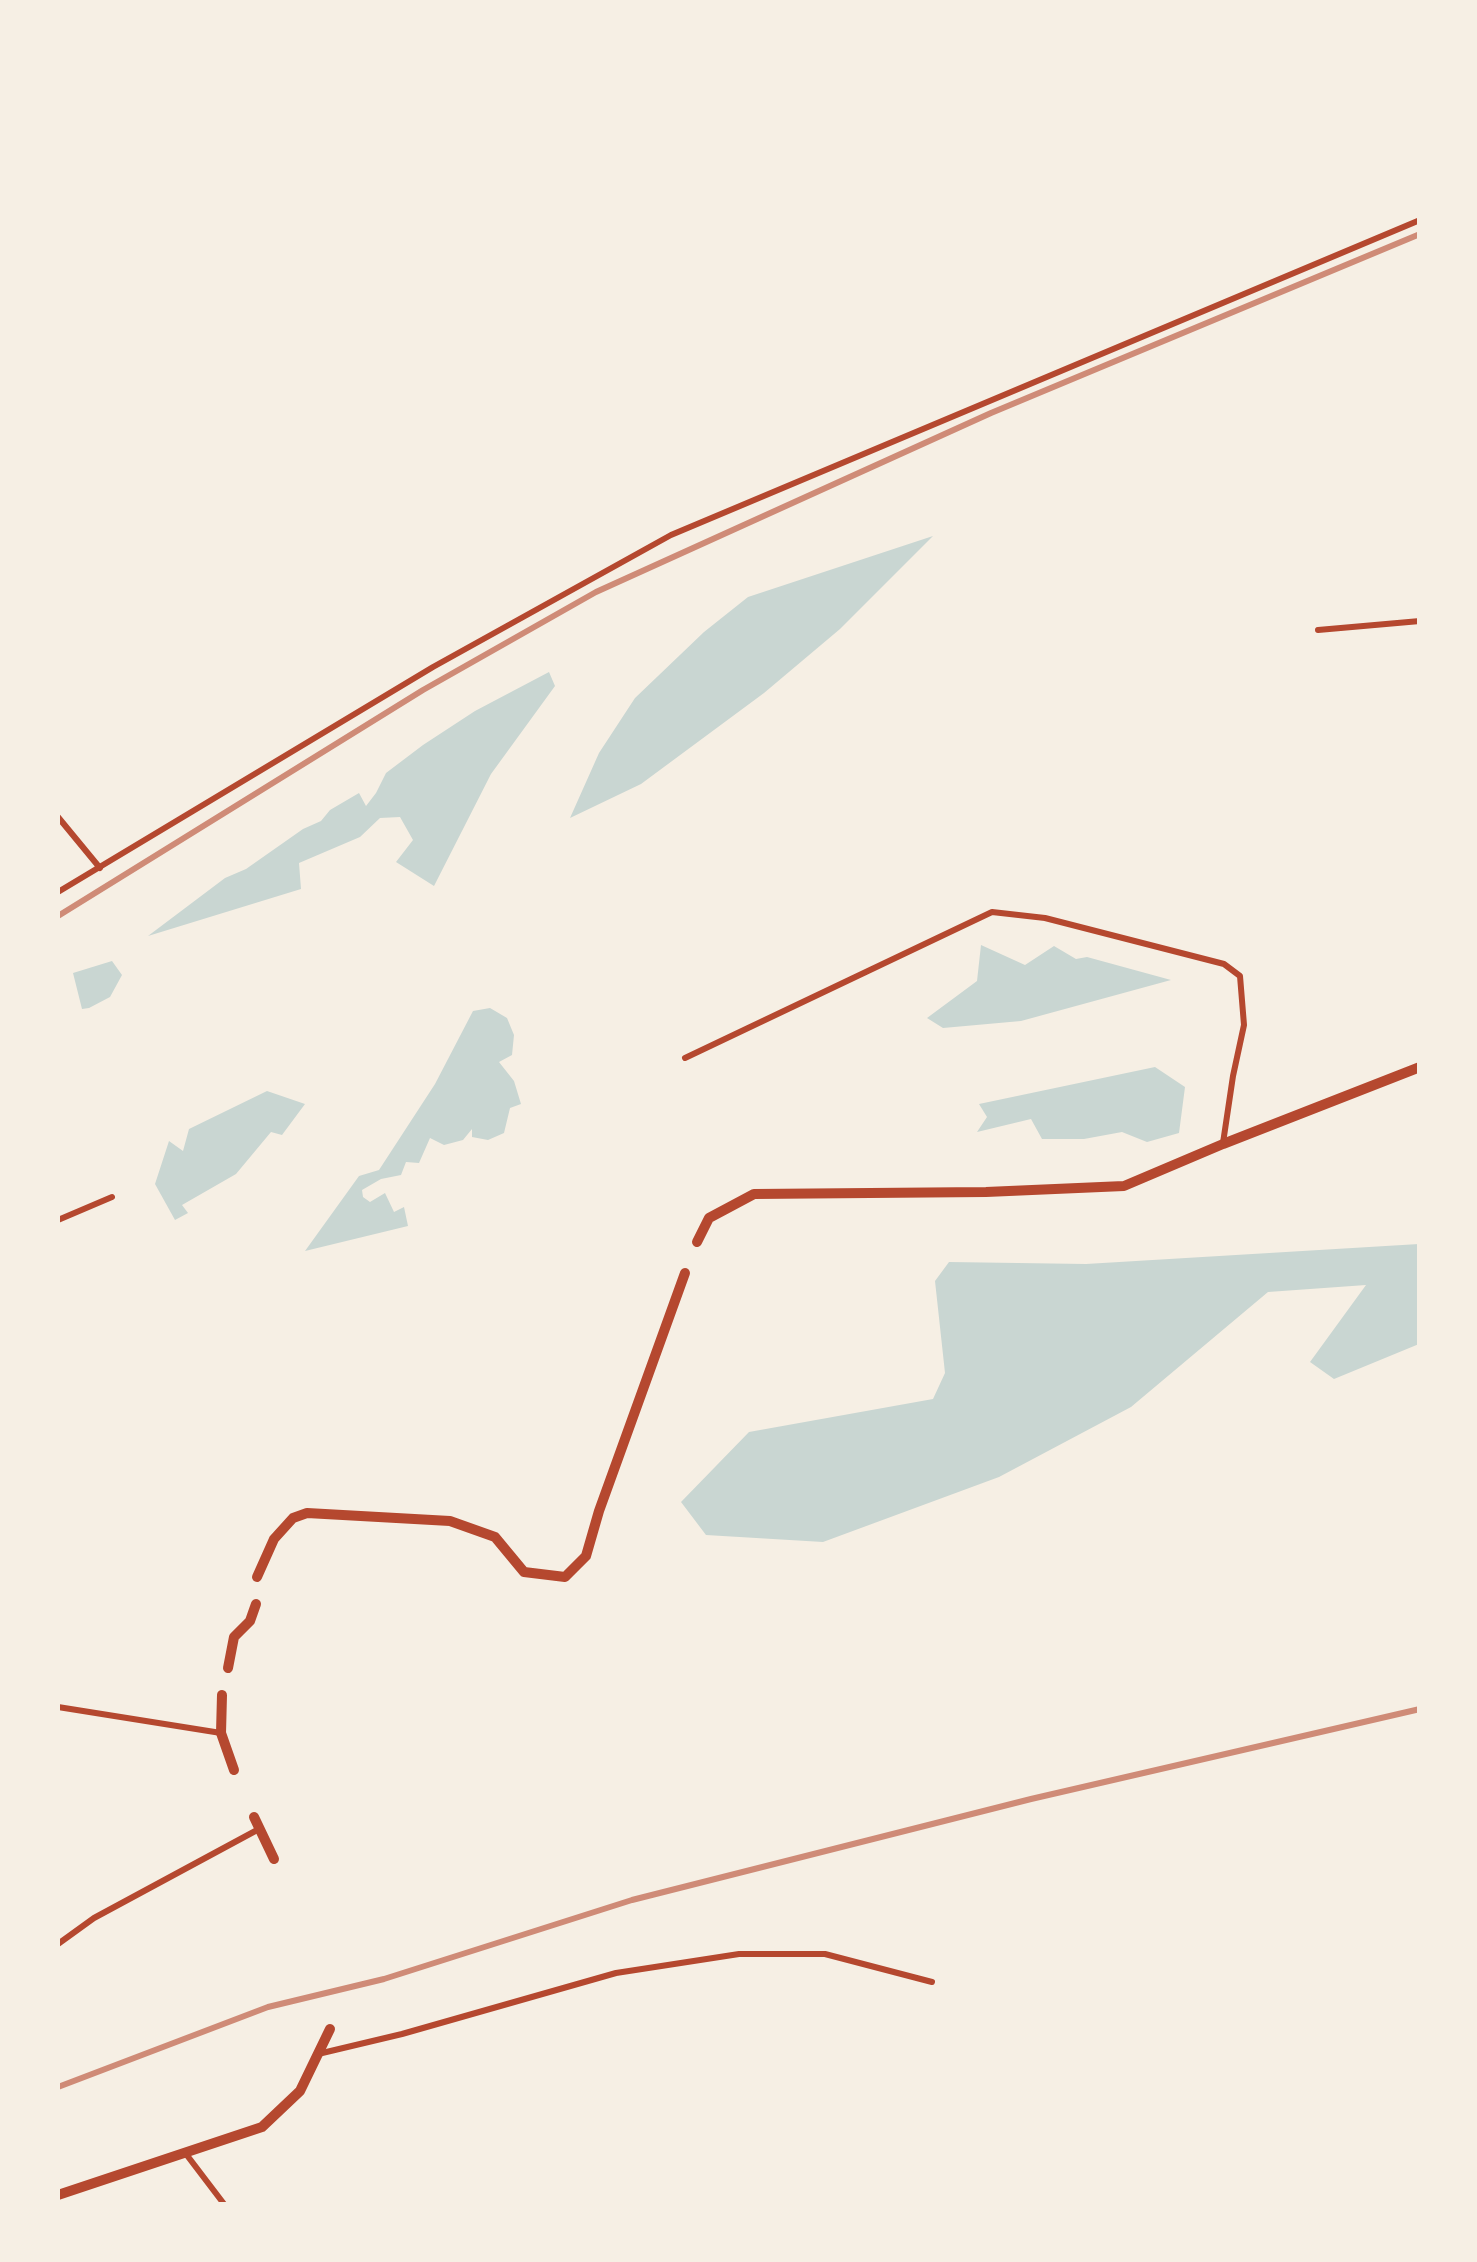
<!DOCTYPE html>
<html>
<head>
<meta charset="utf-8">
<style>
  body { margin:0 }
  #map { position:relative; width:1477px; height:2262px; overflow:hidden; background:#f6efe4; font-family:Lora,serif }
  canvas { display:block }
  .frame { position:absolute; inset:0; border:60px solid #f6efe4; pointer-events:none }
</style>
</head>
<body>
<div id="map">
<canvas width="1477" height="2262"></canvas>
<div class="frame"></div>
</div>
<script>
const c = document.querySelector('canvas').getContext('2d');
c.lineJoin = 'round';
function fillPath(path, color) {
  c.fillStyle = color;
  c.fill(path, 'evenodd');
}
function toPath(rows) {
  const path = new Path2D();
  for (const r of rows) {
    path.moveTo(r[0], r[1]);
    for (let i = 2; i < r.length; i += 2) path.lineTo(r[i], r[i + 1]);
  }
  return path;
}
function trace(path, color, width, dash) {
  c.strokeStyle = color;
  c.lineWidth = width;
  c.lineCap = dash ? 'butt' : 'round';
  c.setLineDash(dash || []);
  c.stroke(path);
}
const water = toPath([
  [933,536,840,629,764,693,641,784,570,818,599,753,635,698,704,632,748,597],
  [549,672,555,686,491,774,434,886,396,862,413,840,400,817,380,818,360,837,299,863,301,889,148,936,225,878,246,869,303,829,321,821,330,810,359,793,366,806,376,793,386,773,423,745,475,711],
  [981,945,1025,965,1054,946,1076,959,1087,957,1171,980,1021,1021,943,1028,927,1018,977,981],
  [112,961,122,975,110,997,89,1008,82,1009,73,973],
  [490,1008,507,1018,514,1035,512,1055,499,1062,514,1081,521,1104,510,1108,504,1133,488,1140,472,1137,472,1129,463,1140,444,1145,430,1138,419,1163,406,1162,401,1175,381,1179,362,1190,363,1197,370,1202,385,1193,394,1212,404,1207,408,1226,305,1251,359,1176,379,1170,435,1084,473,1011],
  [1155,1067,1185,1087,1179,1133,1147,1142,1122,1132,1084,1139,1042,1139,1031,1119,977,1132,987,1117,979,1104],
  [267,1091,305,1104,282,1135,271,1132,236,1174,182,1205,188,1213,175,1220,155,1184,169,1141,183,1151,189,1129],
  [1419,1244,1419,1344,1334,1379,1310,1362,1366,1285,1268,1292,1131,1407,999,1477,823,1542,706,1535,681,1502,749,1432,933,1399,945,1373,935,1281,949,1262,1086,1264]
]);
const service = toPath([
  [1318,630,1420,621],
  [58,817,100,868],
  [58,892,433,667,671,535,1420,220],
  [685,1058,992,912,1045,918,1224,964,1240,976,1244,1025,1233,1076,1223,1143],
  [58,1220,112,1197],
  [58,1707,221,1733],
  [58,1944,94,1918,259,1829],
  [318,2054,402,2034,616,1973,739,1954,825,1954,932,1982],
  [186,2154,224,2204]
]);
const minor = toPath([
  [697,1242,709,1218,754,1194,986,1192,1124,1186,1223,1144,1420,1067],
  [257,1577,274,1539,293,1518,307,1513,450,1521,495,1537,524,1572,565,1577,586,1556,599,1511,685,1273],
  [228,1668,234,1637,250,1621,256,1604],
  [222,1695,221,1733,234,1770],
  [254,1817,274,1859],
  [58,2195,262,2127,300,2091,330,2029]
]);
const rail = toPath([
  [58,916,423,690,596,592,991,413,1420,234],
  [58,2087,268,2007,384,1979,632,1900,1031,1799,1420,1709]
]);
fillPath(water, '#c9d6d2');
trace(service, '#b5482f', 6);
trace(minor, '#b5482f', 10);
trace(rail, '#cf8b77', 6);
</script>
</body>
</html>
